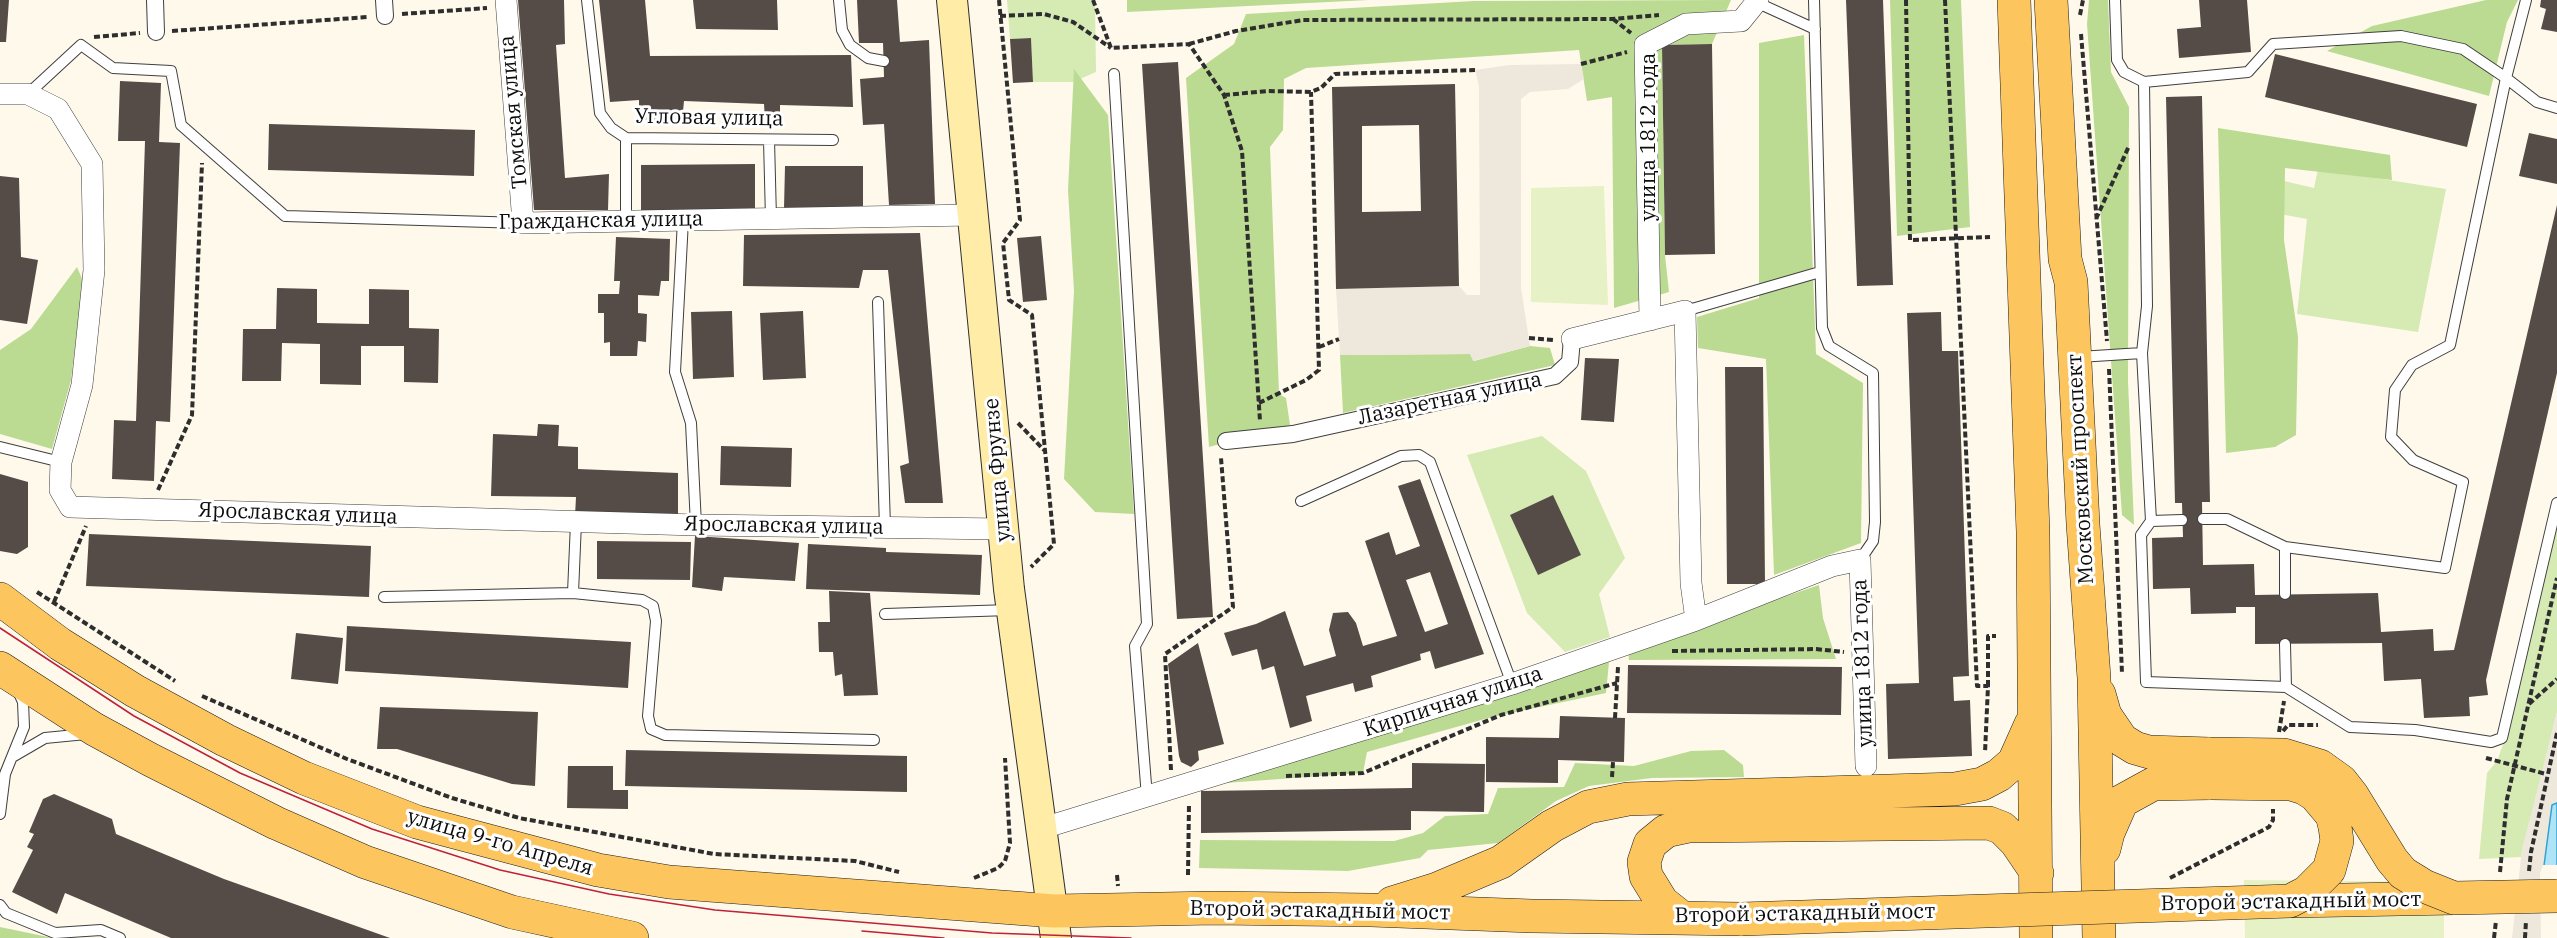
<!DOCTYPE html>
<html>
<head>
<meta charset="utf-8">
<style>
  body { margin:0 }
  canvas { display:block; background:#fff9eb }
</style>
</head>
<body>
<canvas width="2557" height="938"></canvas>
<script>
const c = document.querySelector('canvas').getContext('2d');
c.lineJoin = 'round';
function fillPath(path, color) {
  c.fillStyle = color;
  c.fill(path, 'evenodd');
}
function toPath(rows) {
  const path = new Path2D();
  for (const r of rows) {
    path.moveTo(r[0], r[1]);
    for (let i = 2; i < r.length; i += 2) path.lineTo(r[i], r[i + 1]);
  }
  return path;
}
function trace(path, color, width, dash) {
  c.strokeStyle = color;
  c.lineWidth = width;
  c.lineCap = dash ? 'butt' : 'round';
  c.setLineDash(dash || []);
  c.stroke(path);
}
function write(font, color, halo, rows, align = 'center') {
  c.font = font + ' "IBM Plex Serif",serif';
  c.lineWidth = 6;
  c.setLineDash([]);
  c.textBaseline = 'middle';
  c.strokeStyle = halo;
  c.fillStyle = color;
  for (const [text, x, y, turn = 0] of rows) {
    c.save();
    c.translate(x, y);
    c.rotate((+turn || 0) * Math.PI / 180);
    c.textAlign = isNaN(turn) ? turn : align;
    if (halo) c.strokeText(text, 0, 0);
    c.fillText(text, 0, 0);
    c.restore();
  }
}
const green = toPath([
  [1007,0,1095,0,1096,72,1073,82,1033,82,1031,38,1010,39],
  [2318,169,2446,189,2418,332,2297,314,2307,219,2280,214,2284,181,2314,188],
  [1542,436,1586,471,1625,558,1599,594,1610,637,1565,652,1527,613,1467,455],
  [2557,527,2557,712,2521,857,2479,859,2487,773,2497,761,2512,719]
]);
const forest = toPath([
  [1127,0,1369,0,1127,12],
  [1731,0,1712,44,1662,45,1665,255,1669,292,1614,308,1612,97,1587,101,1579,50,1306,68,1284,79,1283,130,1270,147,1279,394,1286,398,1290,425,1209,447,1186,78,1234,44,1246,14,1474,1],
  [1890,0,1961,0,1970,227,1897,236],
  [2089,0,2108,0,2111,72,2129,107,2128,381,2134,525,2122,515,2087,24],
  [2486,0,2518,0,2507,22,2489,96,2327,51,2372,26],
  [1804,35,1816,354,1863,383,1861,543,1774,575,1766,359,1698,348,1697,317,1759,298,1759,43],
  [1074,69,1108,115,1134,514,1095,512,1064,479,1074,291,1068,190],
  [2218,128,2390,155,2392,180,2285,168,2284,240,2298,337,2296,435,2275,447,2226,453],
  [77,267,83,281,71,380,52,449,0,434,0,350,31,329],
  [1530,346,1550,348,1555,365,1343,413,1340,355,1470,354,1474,361],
  [1819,585,1823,618,1836,659,1629,660,1628,650],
  [1609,662,1606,693,1492,717,1367,752,1363,773,1211,784],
  [1724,750,1743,765,1744,777,1652,778,1589,786,1556,801,1498,843,1428,850,1420,858,1348,871,1199,868,1200,840,1394,841,1423,833,1445,816,1488,814,1498,788,1564,787,1575,763,1634,766,1691,751],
  [0,927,53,938,0,938]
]);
const pitch = toPath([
  [1604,186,1608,305,1531,302,1531,188],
  [2244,880,2444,882,2444,938,2245,938]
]);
const plaza = toPath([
  [1581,64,1584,79,1568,89,1530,92,1521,99,1521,288,1530,346,1473,361,1470,354,1340,355,1336,289,1459,286,1467,295,1480,295,1479,86,1475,70,1509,65],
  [2557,713,2557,803,2552,805,2544,938,2512,938,2522,849]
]);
const water = toPath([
  [2557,803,2557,938,2543,873,2552,805,2557,803]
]);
const pier = toPath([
  [2543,865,2557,865,2557,938,2541,938,2540,873]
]);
const building = toPath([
  [0,0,9,0,6,42,0,42],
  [518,0,564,0,565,44,556,45,565,178,609,174,608,210,534,210],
  [599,0,645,0,650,56,851,55,853,107,780,105,780,122,765,121,764,104,684,101,682,122,639,120,639,100,610,102],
  [693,0,777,0,778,30,696,29],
  [857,0,897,0,900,42,929,40,935,204,889,205,884,124,863,125,860,79,884,77,883,43,859,43],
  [1846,0,1883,0,1893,285,1857,286],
  [2199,0,2247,0,2251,52,2179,58,2177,29,2201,27],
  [2541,0,2557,0,2557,32,2541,29,2546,9,2540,7],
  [1031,38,1033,82,1013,83,1010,39],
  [1712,44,1715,254,1665,255,1662,45],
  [2275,54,2477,104,2467,147,2265,97],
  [1178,62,1213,617,1177,619,1142,64],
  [120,81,161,83,159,142,180,143,170,422,156,421,154,481,112,479,114,420,136,421,145,141,118,141],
  [1455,84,1459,286,1336,289,1332,87],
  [1419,125,1421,211,1362,212,1362,126],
  [2202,96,2210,502,2202,502,2203,565,2254,564,2255,595,2378,593,2381,632,2433,629,2434,651,2454,650,2557,205,2557,373,2486,680,2488,695,2469,697,2470,716,2424,718,2421,679,2384,681,2382,643,2255,644,2255,607,2236,607,2236,613,2191,614,2190,588,2153,589,2152,538,2183,537,2182,503,2175,503,2166,97],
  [269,124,475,130,474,176,268,170],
  [2529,133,2557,139,2557,184,2519,176],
  [755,164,755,210,641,211,641,165],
  [785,166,863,166,863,208,784,208],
  [0,176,19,178,21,257,38,260,27,324,0,320],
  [920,233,943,503,905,503,900,466,909,463,888,270,863,270,859,288,743,286,744,235],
  [1041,236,1047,300,1023,302,1017,238],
  [616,237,670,239,669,281,661,281,659,296,638,295,638,313,647,314,646,342,638,341,637,356,610,356,610,342,604,343,604,313,598,313,598,294,619,294,620,281,614,281],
  [277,288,317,289,317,323,369,324,369,289,409,290,409,328,439,329,438,383,404,382,404,346,361,346,361,385,320,384,320,344,282,343,281,381,242,381,243,329,276,329],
  [732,311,734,377,693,379,691,312],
  [803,311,806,378,763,380,760,313],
  [1941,312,1942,351,1958,351,1969,676,1953,677,1954,701,1970,700,1972,756,1888,759,1886,684,1919,683,1907,313],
  [1585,358,1619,359,1614,422,1581,420],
  [1725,367,1763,367,1765,584,1727,584],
  [538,424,559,425,558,446,578,447,578,469,678,473,678,519,575,516,576,497,491,496,493,434,537,436],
  [721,446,792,448,791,487,720,485],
  [0,474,28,482,28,547,17,554,0,551],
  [1420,479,1484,654,1435,669,1430,651,1420,654,1421,660,1371,676,1373,687,1355,692,1353,683,1306,696,1312,721,1290,728,1274,666,1262,670,1257,649,1232,656,1224,633,1256,624,1285,611,1304,666,1336,656,1329,630,1333,613,1348,612,1356,623,1363,646,1397,636,1365,541,1389,532,1396,555,1420,546,1398,486],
  [1430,572,1448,624,1425,632,1406,580],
  [1553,495,1581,555,1538,575,1510,515],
  [89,534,371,546,369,597,86,586],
  [695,536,799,543,795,581,724,577,722,591,692,587],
  [597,541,691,542,690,580,597,579],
  [808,544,886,548,886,552,982,555,980,595,806,589],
  [829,591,870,593,878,695,844,696,842,674,835,676,833,652,819,652,818,622,830,622],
  [347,626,631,642,628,688,345,671],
  [296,633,343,638,338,684,291,679],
  [1198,643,1224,744,1198,751,1199,760,1191,767,1181,762,1179,756,1168,664],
  [1628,665,1842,667,1841,715,1627,713],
  [380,707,538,712,535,786,512,784,397,749,377,749],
  [1560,716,1625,718,1624,762,1558,760,1558,783,1486,782,1486,737,1559,738],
  [626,750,907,756,907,792,625,786],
  [1412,763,1485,764,1484,812,1411,811,1411,830,1201,833,1201,791,1412,788],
  [568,766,613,766,613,790,628,790,628,809,567,808],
  [54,794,112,819,116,834,224,879,390,938,171,938,65,893,57,914,12,892,33,850,27,847,34,834,29,832,43,799]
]);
const path = toPath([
  [999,0,1020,220,1003,243,1009,300,1032,315,1054,544,1031,567],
  [1093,0,1111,48,1189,44,1224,95,1242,151,1260,421],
  [1906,0,1910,240,1990,237],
  [1945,0,1977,686,1988,686,1985,753],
  [402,14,487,8],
  [2080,15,2083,0],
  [1000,16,1044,14,1073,22,1111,48],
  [1613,19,1631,33],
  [172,31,368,17],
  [2081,34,2107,341],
  [94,37,140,33],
  [1189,44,1236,31,1303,20,1612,19,1659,15],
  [1581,64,1627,52],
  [1224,95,1268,91,1311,92,1321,88,1335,74,1475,70],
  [2096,219,2129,146],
  [1529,338,1553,340],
  [1319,347,1339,339],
  [2109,369,2122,673],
  [1259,403,1306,380,1319,370,1311,92],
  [1018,423,1044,450],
  [158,490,192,415,202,163],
  [37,592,175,681],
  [54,602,86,526],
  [1672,651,1816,649,1844,652],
  [1988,686,1988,636,1996,636],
  [202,696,347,759,452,798,519,818,714,854,855,861,899,872],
  [2529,704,2557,679],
  [1615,718,1618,667],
  [2283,731,2288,725,2318,725],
  [2279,732,2284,701],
  [2486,758,2546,774],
  [1171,770,1165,654,1233,607,1221,458],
  [1286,776,1363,773,1501,715,1617,683],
  [1612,777,1613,762],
  [2529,871,2531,852,2557,733],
  [2500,872,2507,799,2557,578],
  [1117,875,1118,886],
  [1188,875,1189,804],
  [974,878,998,868,1005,861,1010,843,1005,758],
  [2170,878,2269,827,2273,820,2273,809],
  [2494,938,2496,921],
  [2525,938,2526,921]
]);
const service = toPath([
  [587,0,600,113,611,128,626,138,833,140],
  [839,0,842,30,850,45,868,58,884,61],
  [1814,0,1822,328,1829,346,1873,373,1875,522,1873,541,1860,560],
  [2115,0,2117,60,2124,72,2144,82,2248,72,2273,44,2401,36,2463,49,2506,78,2526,0],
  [1758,3,1815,29],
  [1114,74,1147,624,1135,646,1147,797],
  [28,94,81,45,113,68,171,71,181,125,285,216,523,223],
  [626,138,626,221],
  [769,140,771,219],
  [683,220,675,372,691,423,696,525],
  [878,302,885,527],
  [1685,311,1820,272],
  [2142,353,2147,306,2144,82],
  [2079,357,2142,353,2151,521,2182,520],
  [0,447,61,462],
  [1301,501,1401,456,1419,455,1430,462,1512,684],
  [2203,519,2227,519,2285,547,2445,568,2463,482,2413,460,2391,437,2395,390,2412,365,2450,345,2506,78,2537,102,2557,108],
  [2151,521,2141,535,2146,682,2286,687,2350,727,2415,730,2491,742,2502,738,2557,503],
  [2285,547,2285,594],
  [573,593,642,600,653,606,656,621,648,716,651,729,665,735,874,740],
  [384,597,573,593,576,522],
  [885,614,1010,610],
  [2285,644,2286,687],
  [14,756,45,738,86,734],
  [0,814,5,774,24,727,23,702,18,691],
  [0,905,6,913,55,933,101,930,120,938]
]);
const pedestrian = toPath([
  [155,0,156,32],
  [384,0,385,16],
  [1226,441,1293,434,1555,376,1570,362,1572,339]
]);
const minor = toPath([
  [506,0,523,223,972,215],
  [0,94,28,94,58,109,92,164,94,270,82,385,61,462,60,490,70,507,696,525,1003,529],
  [1650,320,1645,45,1686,24,1741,21,1758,0],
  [1572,339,1685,311,1691,583,1696,620],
  [1040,829,1512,684,1696,620,1832,566,1860,560,1866,766]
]);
const secondary = toPath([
  [952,0,1009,589,1056,938]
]);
const primary = toPath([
  [2014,0,2033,532,2036,938],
  [2051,0,2065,259,2071,282,2083,524,2094,678,2099,938],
  [0,599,60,644,135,691,225,740,304,778,417,822,598,870,669,882,1054,911,1215,908,1371,910,1532,916,1742,919],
  [0,668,94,729,151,760,276,823,365,862,512,912,632,938],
  [2099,694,2105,715,2122,740,2135,748,2149,752,2210,754],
  [2104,849,2108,833,2122,801,2153,784,2211,783],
  [2290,901,2454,898],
  [1392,903,1437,889,1501,862,1552,826,1588,807,1628,799,1955,789,1982,784,1999,775,2014,762,2031,724],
  [1682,918,1662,902,1646,876,1644,862,1650,844,1666,831,1689,826,1989,823,2002,828,2016,842,2037,873]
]);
const tram = toPath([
  [0,628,134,716,240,773,372,829,500,870,609,894,715,910,992,933,1131,938],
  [862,931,944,938]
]);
const primaryBridge = toPath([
  [2210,754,2284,755,2320,766,2341,781,2352,795,2392,860,2403,873,2424,886,2454,898,2557,896],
  [1742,919,2290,901,2307,892,2329,870,2337,841,2335,827,2332,815,2315,795,2304,788,2291,784,2211,783]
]);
const streetNames = [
  ["Томская улица",514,112,-95],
  ["Угловая улица",709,118,1],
  ["улица 1812 года",1649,137,-90],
  ["Гражданская улица",601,221,-1],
  ["Лазаретная улица",1450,399,-12],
  ["Московский проспект",2081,469,-93],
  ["улица Фрунзе",998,470,-95],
  ["Ярославская улица",298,514,2],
  ["Ярославская улица",784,526,1],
  ["улица 1812 года",1863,663,-92],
  ["Кирпичная улица",1453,702,-18],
  ["улица 9-го Апреля",500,843,16],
  ["Второй эстакадный мост",2291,902,-1],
  ["Второй эстакадный мост",1320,911,1],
  ["Второй эстакадный мост",1805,914,-1]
];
fillPath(green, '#d6eab4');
fillPath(forest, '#bbdb93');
fillPath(pitch, '#e6f1c6');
fillPath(plaza, '#eee7db');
fillPath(water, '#afe4f7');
trace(water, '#34a2d0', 1.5);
fillPath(pier, '#fff9eb');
fillPath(building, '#554c48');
trace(service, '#3f3f3f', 12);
trace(pedestrian, '#3f3f3f', 18);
trace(minor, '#3f3f3f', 22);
trace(secondary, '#2e2e2e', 32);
trace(primary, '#1d1d1d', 34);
trace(path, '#2e2e2e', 4, [6, 3]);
trace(service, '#fff', 10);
trace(pedestrian, '#fff', 16);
trace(minor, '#fff', 21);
trace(secondary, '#ffeca6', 30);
trace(primary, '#fcc55e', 33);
trace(tram, '#bf2139', 1.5);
trace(primaryBridge, '#1d1d1d', 34, []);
trace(primaryBridge, '#fcc55e', 33);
write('21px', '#0c0c0c', '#fff', streetNames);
</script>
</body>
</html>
